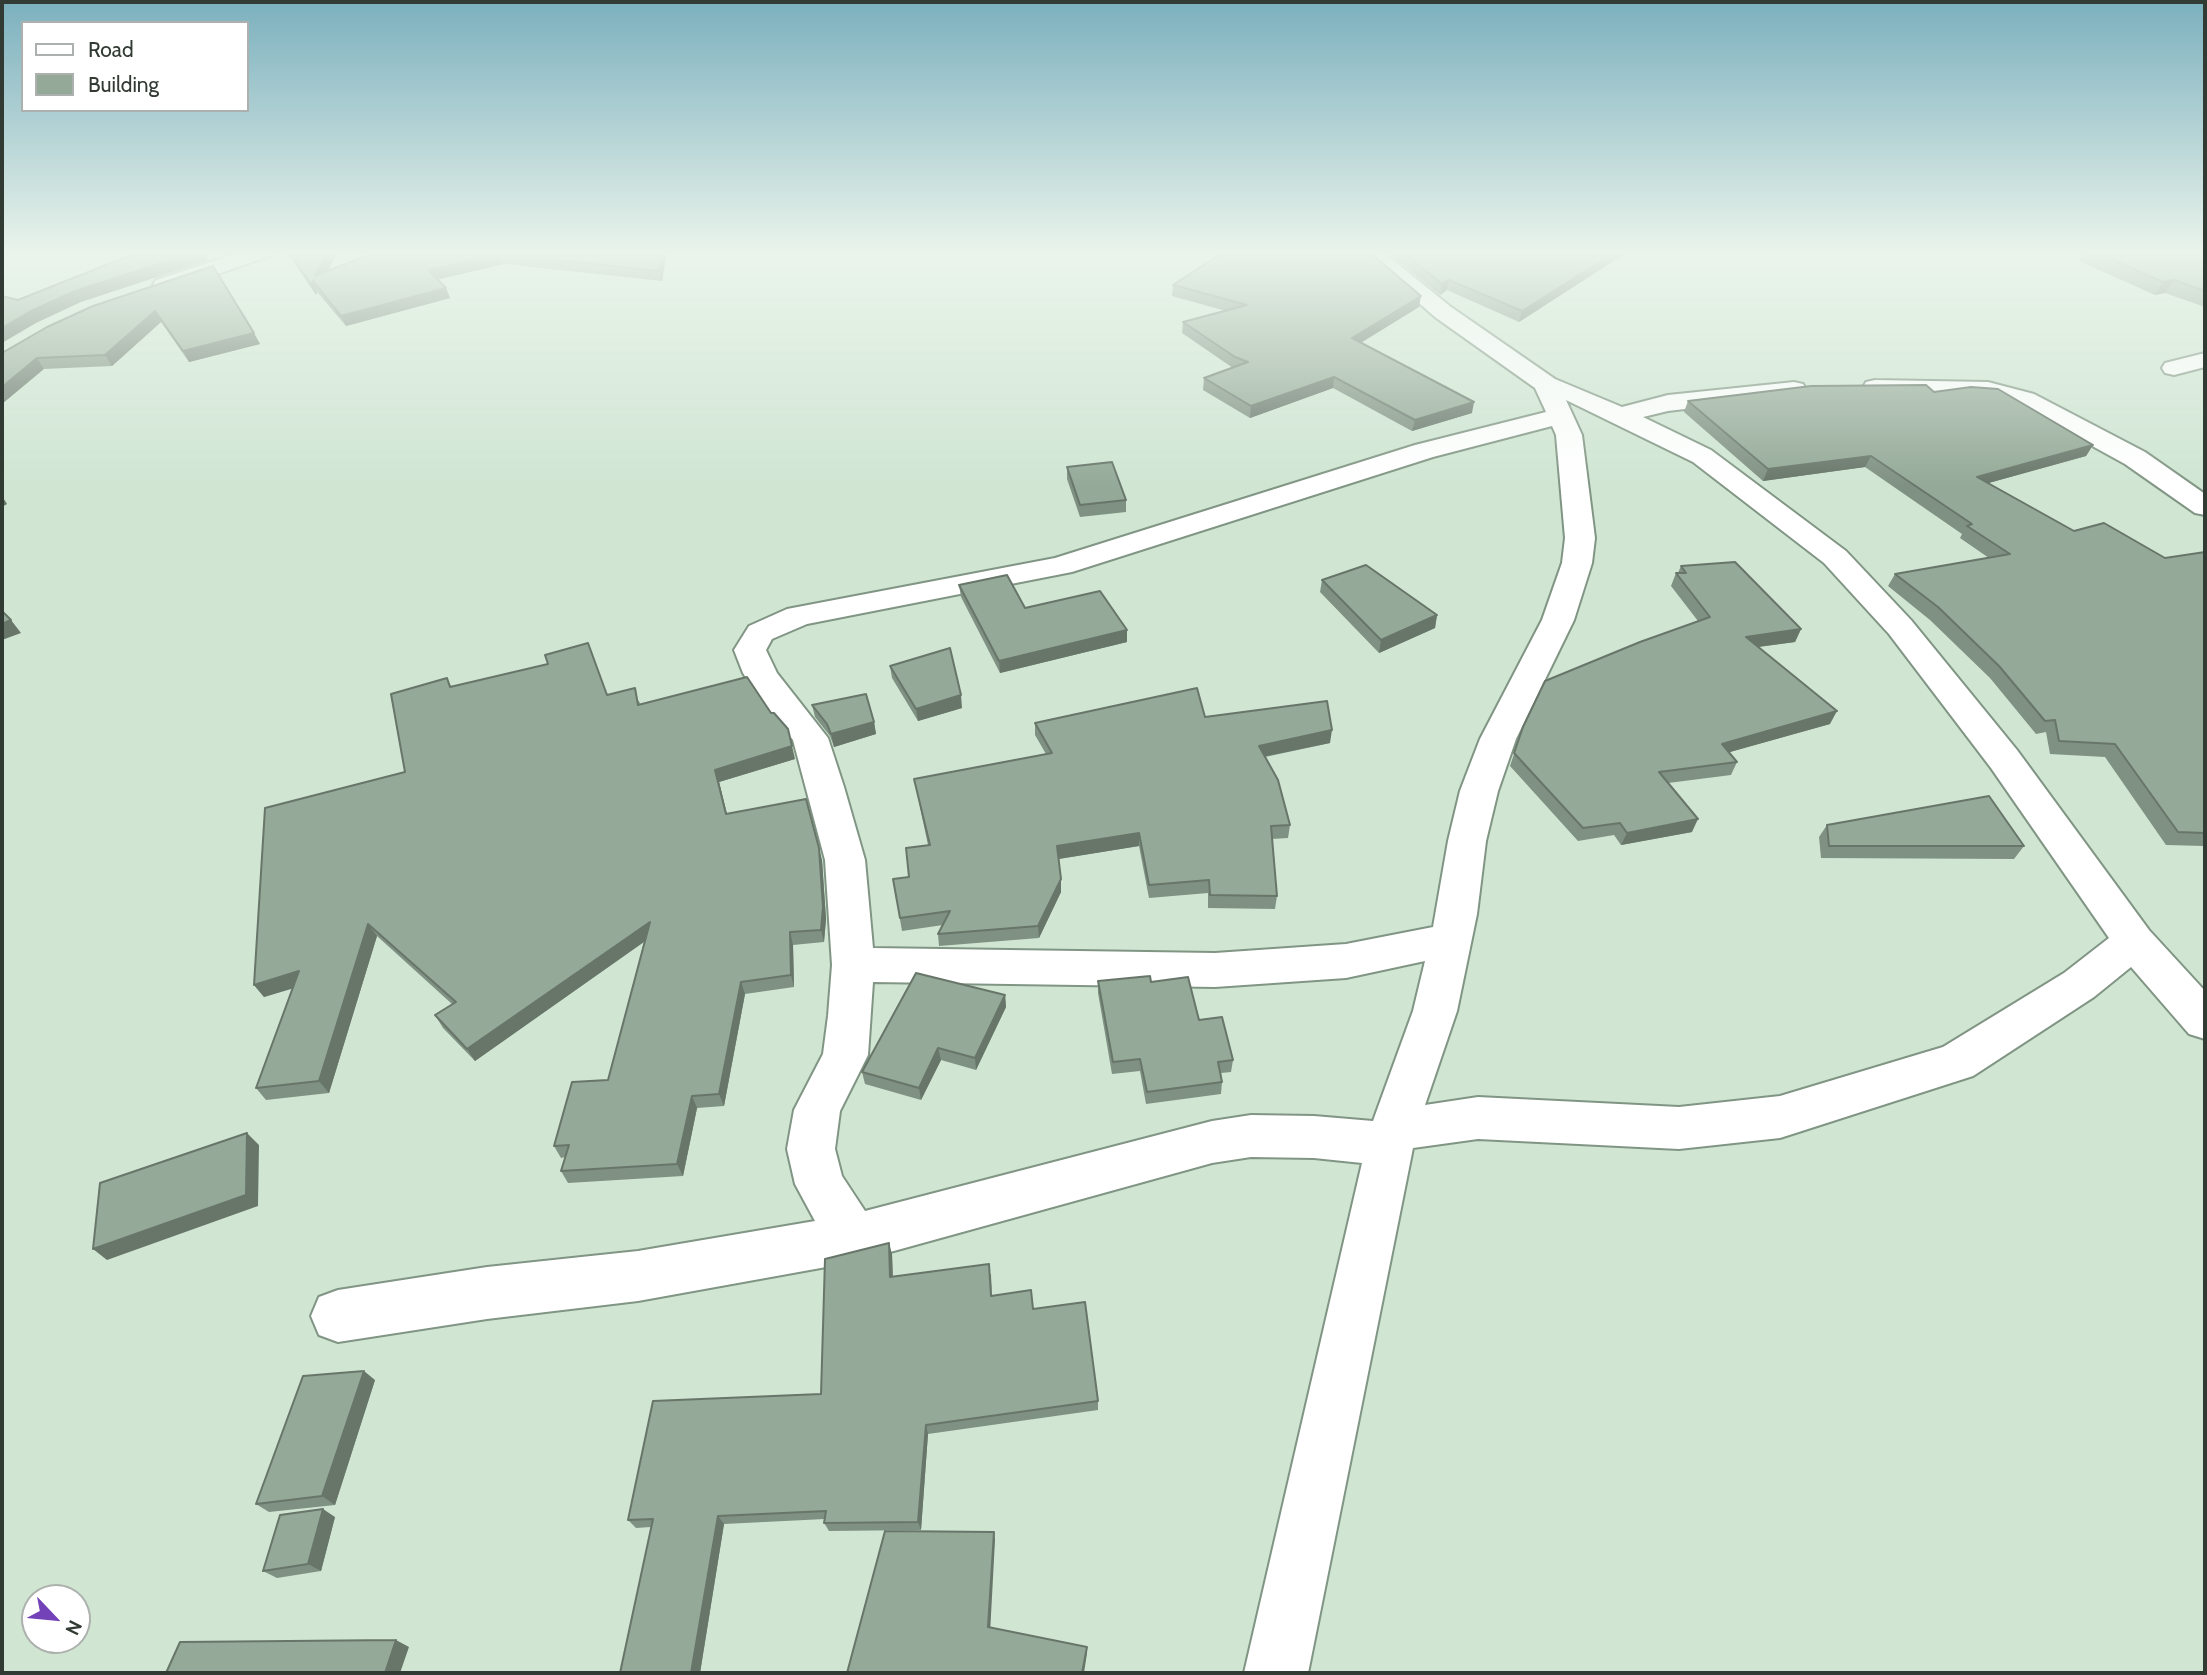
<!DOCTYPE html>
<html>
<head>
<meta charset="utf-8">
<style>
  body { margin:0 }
  #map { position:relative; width:2207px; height:1675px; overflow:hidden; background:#d0e6d3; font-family:Cabin,sans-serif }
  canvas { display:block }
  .frame { position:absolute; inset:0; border:4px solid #323b33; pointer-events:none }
  .legend { position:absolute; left:21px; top:21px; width:228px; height:91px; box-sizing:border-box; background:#fff; border:2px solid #adb1ad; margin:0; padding:9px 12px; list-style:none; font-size:21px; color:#323b33 }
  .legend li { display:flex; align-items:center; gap:14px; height:35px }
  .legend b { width:35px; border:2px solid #adb1ad }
  .north { position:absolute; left:21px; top:1584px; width:70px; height:70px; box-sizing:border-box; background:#fff; border:2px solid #adb1ad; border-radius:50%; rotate:116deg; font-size:19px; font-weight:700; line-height:28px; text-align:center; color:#323b33 }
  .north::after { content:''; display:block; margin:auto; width:24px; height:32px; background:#7341b8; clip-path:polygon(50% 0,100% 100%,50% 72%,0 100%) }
</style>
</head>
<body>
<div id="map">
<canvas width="2207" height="1675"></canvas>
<div class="frame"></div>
<ul class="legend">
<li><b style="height:9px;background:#fff"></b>Road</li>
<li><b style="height:19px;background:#94a997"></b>Building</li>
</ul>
<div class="north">N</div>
</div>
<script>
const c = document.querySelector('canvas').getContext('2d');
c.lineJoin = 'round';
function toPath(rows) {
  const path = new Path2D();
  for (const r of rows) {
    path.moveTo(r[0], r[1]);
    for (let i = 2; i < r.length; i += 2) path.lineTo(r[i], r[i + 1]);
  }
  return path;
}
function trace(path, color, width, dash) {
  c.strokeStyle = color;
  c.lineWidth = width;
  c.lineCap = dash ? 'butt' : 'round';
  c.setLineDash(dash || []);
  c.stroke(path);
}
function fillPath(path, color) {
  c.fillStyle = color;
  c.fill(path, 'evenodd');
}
const minor = toPath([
  [244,251,275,251,272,255,172,290,164,291,156,290,153,285,156,280,244,251],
  [1359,251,1382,251,1451,307,1555,379,1622,407,1668,395,1794,382,1803,384,1806,389,1803,394,1794,396,1668,411,1643,417,1711,450,1846,551,1911,620,2017,750,2149,930,2205,991,2205,1039,2189,1034,2131,967,2094,997,1973,1076,1780,1138,1679,1149,1478,1139,1413,1148,1308,1673,1244,1673,1362,1163,1314,1158,1251,1157,1212,1163,854,1262,638,1301,487,1319,338,1342,319,1335,311,1316,319,1297,338,1290,487,1267,638,1251,815,1221,795,1184,787,1149,794,1110,823,1054,828,1016,832,965,825,860,793,740,760,700,743,673,734,650,749,626,787,609,1055,558,1415,445,1546,412,1535,388,1435,317,1359,251],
  [1566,400,1693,462,1824,563,1889,634,1991,768,2109,938,2064,973,1943,1047,1780,1096,1679,1107,1478,1097,1425,1105,1457,1011,1477,914,1486,841,1498,791,1516,739,1574,620,1592,563,1595,538,1582,435,1566,400],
  [1552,426,1556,435,1565,538,1562,563,1542,620,1480,739,1460,791,1448,841,1433,927,1346,944,1215,953,873,948,865,860,844,787,828,738,777,673,766,650,772,639,807,624,1072,572,1433,457,1552,426],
  [1425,961,1413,1011,1373,1121,1314,1116,1251,1115,1212,1121,865,1211,842,1176,835,1149,840,1111,868,1055,873,982,1215,987,1346,978,1425,961],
  [2205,353,2205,367,2174,375,2165,373,2162,368,2165,363,2205,353],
  [1875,380,1988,382,2034,394,2145,452,2205,494,2205,515,2195,513,2125,464,2016,404,1987,396,1866,392,1863,387,1866,382,1875,380]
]);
const wall = toPath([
  [286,251,338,251,328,271,378,251,666,256,662,281,504,264,438,279,446,288,450,298,346,326,317,292,316,295],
  [1386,251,1629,251,1519,322,1447,290,1440,295],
  [2085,251,2205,251,2205,307,2165,293,2155,295,2079,261],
  [213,266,260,344,189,362,161,322,112,366,44,369,4,352],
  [1173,285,1419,307,1361,342,1472,413,1412,431,1333,388,1250,418,1203,390,1204,378,1233,368,1182,333,1183,322,1226,311,1172,296],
  [1934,392,2093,445,2086,456,1989,483,2074,531,2165,558,2205,552,2205,846,2166,845,2105,757,2050,754,2046,732,2036,734,1990,678,1930,620,1888,586,1895,574,1989,558,1960,538,1962,534,1865,467,1763,481,1684,412,1688,401],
  [1067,467,1126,500,1126,512,1080,517,1067,479],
  [1681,566,1801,629,1795,642,1759,647,1830,724,1729,752,1737,762,1731,775,1668,783,1692,832,1621,845,1614,835,1578,841,1510,766,1523,727,1698,621,1671,586,1676,573,1678,573],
  [1322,580,1437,615,1435,628,1379,653,1320,592],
  [959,585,1025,608,1127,630,1127,642,1000,673,961,597],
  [890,666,962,708,918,721,892,678],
  [447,678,451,686,607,695,639,701,640,704,795,759,719,782,727,814,822,860,826,919,824,942,793,945,794,987,745,994,724,1106,697,1108,683,1176,568,1183,561,1171,565,1157,561,1158,554,1146,608,1080,644,942,475,1061,443,1028,435,1015,452,1004,377,936,329,1093,266,1100,256,1088,292,988,264,997,254,985,405,772],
  [812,705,874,722,876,734,834,747,830,736,815,717],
  [1205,717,1330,743,1265,757,1290,825,1288,838,1272,839,1277,896,1275,909,1208,908,1208,893,1149,898,1139,846,1059,859,1061,892,1039,938,939,946,938,934,943,925,902,931,893,879,909,877,928,845,914,779,1046,754,1035,735,1035,723],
  [1827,825,2024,846,2014,859,1821,858,1819,837],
  [1098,981,1151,982,1199,1020,1233,1060,1231,1072,1221,1073,1222,1082,1221,1094,1146,1104,1140,1071,1112,1074,1098,993],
  [1005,995,1006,1007,976,1070,941,1060,921,1100,865,1084,862,1072],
  [892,1254,893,1277,991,1274,992,1296,1098,1401,1098,1410,928,1434,921,1530,829,1531,824,1523,825,1519,724,1524,700,1673,620,1673,651,1527,636,1528,628,1520,821,1394],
  [375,1380,335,1505,269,1512,256,1504],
  [335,1517,321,1571,277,1578,263,1571]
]);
const shadedWall = toPath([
  [199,251,204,251,209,260,81,302,36,323,2,343,2,328,29,312,75,291],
  [328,251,338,251,320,287,315,276],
  [662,251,665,251,666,256,662,281,659,271],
  [1617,251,1629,251,1519,322,1522,311],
  [500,254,504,264,432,281,428,270],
  [1449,280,1447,290,1440,295,1442,284],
  [2174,280,2165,293,2155,295,2163,282],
  [313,281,317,292,316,295,311,285],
  [446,288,450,298,346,326,341,316],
  [1421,296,1419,307,1351,349,1352,338],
  [155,311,161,322,112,366,105,355],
  [254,333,260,344,189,362,183,351],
  [37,358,44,369,2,404,2,387],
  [1334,377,1333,388,1250,418,1251,406],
  [1474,402,1472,413,1412,431,1415,420],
  [2093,445,2086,456,1970,488,1977,477],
  [1871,456,1865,467,1763,481,1768,469],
  [2,496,7,504,2,507],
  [1437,615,1435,628,1379,653,1381,640],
  [11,620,21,633,2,640,2,624],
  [1801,629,1795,642,1741,649,1746,637],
  [1127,630,1127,642,1000,673,999,661],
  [961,695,962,708,918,721,916,709],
  [1837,711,1830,724,1716,756,1722,744],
  [874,722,876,734,834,747,831,734],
  [1332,730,1330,743,1257,758,1259,746],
  [792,746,795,759,719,782,730,827,715,770],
  [1698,819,1692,832,1621,845,1627,833],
  [1139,833,1139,846,1058,859,1057,846],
  [819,848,822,860,826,919,824,942,821,930],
  [1061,879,1061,892,1039,938,1038,926],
  [650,922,655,934,475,1061,467,1049],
  [368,924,377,936,329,1093,319,1081],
  [790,932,793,945,794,987,791,975],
  [299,971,308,984,264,997,254,985],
  [741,982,745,994,724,1106,719,1094],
  [1005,995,1006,1007,976,1070,975,1058],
  [938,1048,941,1060,921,1100,919,1088],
  [692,1096,697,1108,683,1176,677,1164],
  [247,1133,259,1145,258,1206,107,1260,93,1249],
  [889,1243,892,1254,893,1288,890,1277],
  [364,1371,375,1380,335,1505,322,1496],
  [926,1425,928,1434,921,1530,918,1522],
  [323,1509,335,1517,321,1571,308,1564],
  [718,1516,724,1524,700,1673,691,1673],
  [994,1532,995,1540,990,1634,988,1627],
  [396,1640,409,1647,400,1673,385,1673],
  [1087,1647,1087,1653,1084,1673,1082,1673]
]);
const building = toPath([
  [141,251,199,251,75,291,29,312,2,328,2,296,18,300,141,251],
  [289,251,328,251,315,276,378,251,662,251,659,271,500,254,428,270,446,288,341,316,313,281,311,285,289,251],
  [1225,251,1368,251,1421,296,1352,338,1474,402,1415,420,1334,377,1251,406,1204,378,1248,362,1235,357,1183,322,1247,305,1173,285,1225,251],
  [1401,251,1617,251,1522,311,1449,280,1442,284,1401,251],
  [2093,251,2205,251,2205,291,2174,280,2163,282,2093,251],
  [213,266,254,333,183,351,155,311,105,355,37,358,2,387,2,353,47,327,93,306,213,266],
  [1926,385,1934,392,1971,387,1998,389,2093,445,1977,477,2074,531,2104,523,2165,558,2205,552,2205,833,2178,832,2115,744,2059,741,2055,720,2045,721,1999,666,1938,607,1895,574,2010,554,1967,526,1972,524,1871,456,1768,469,1688,401,1811,386,1926,385],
  [1112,462,1126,500,1080,505,1067,467,1112,462],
  [1735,562,1801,629,1746,637,1837,711,1722,744,1737,762,1659,772,1698,819,1627,833,1620,823,1583,828,1514,753,1523,727,1545,681,1640,642,1710,617,1676,573,1686,573,1681,566,1735,562],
  [1366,565,1437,615,1381,640,1322,580,1366,565],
  [1007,575,1025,608,1100,591,1127,630,999,661,959,585,1007,575],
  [2,611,11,620,2,624,2,611],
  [588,643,607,695,635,688,638,705,747,677,771,713,774,713,788,729,792,746,715,770,726,814,806,799,819,848,823,907,821,930,790,932,791,975,741,982,719,1094,692,1096,677,1164,561,1171,569,1145,554,1146,572,1082,608,1080,650,922,467,1049,435,1015,456,1002,368,924,319,1081,256,1088,299,971,254,985,265,808,405,772,391,694,447,678,450,687,548,664,545,655,588,643],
  [950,648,961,695,916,709,890,666,950,648],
  [1197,688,1205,717,1327,701,1332,730,1259,746,1278,780,1290,825,1271,826,1277,896,1210,895,1209,880,1149,885,1139,833,1057,846,1061,879,1038,926,938,934,950,911,900,918,893,879,909,877,906,848,930,845,914,779,1052,753,1035,723,1197,688],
  [866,694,874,722,831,734,827,724,812,705,866,694],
  [1989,796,2024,846,1829,846,1827,825,1989,796],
  [916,973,1005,995,975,1058,938,1048,919,1088,862,1072,916,973],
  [1150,976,1151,982,1188,977,1199,1020,1222,1017,1233,1060,1218,1062,1222,1082,1147,1092,1140,1059,1113,1062,1098,981,1150,976],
  [247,1133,246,1195,93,1249,100,1183,247,1133],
  [889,1243,890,1277,989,1264,991,1296,1031,1290,1033,1309,1085,1302,1098,1401,926,1425,918,1522,824,1523,826,1511,718,1516,691,1673,620,1673,653,1519,628,1520,653,1401,821,1394,825,1259,889,1243],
  [364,1371,322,1496,256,1504,303,1376,364,1371],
  [323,1509,308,1564,263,1571,280,1515,323,1509],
  [885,1531,994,1532,988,1627,1087,1647,1082,1673,847,1673,885,1531],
  [396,1640,385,1673,166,1673,180,1642,396,1640]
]);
trace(minor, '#819584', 4);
fillPath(minor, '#fff');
fillPath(wall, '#7f9182');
fillPath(shadedWall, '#68766a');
fillPath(building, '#94a997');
trace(building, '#68766a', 2);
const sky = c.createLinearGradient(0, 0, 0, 486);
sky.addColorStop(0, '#7bb0be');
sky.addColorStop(0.52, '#eaf4eb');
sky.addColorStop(1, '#eaf4eb00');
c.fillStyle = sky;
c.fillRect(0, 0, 2207, 486);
</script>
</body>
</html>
